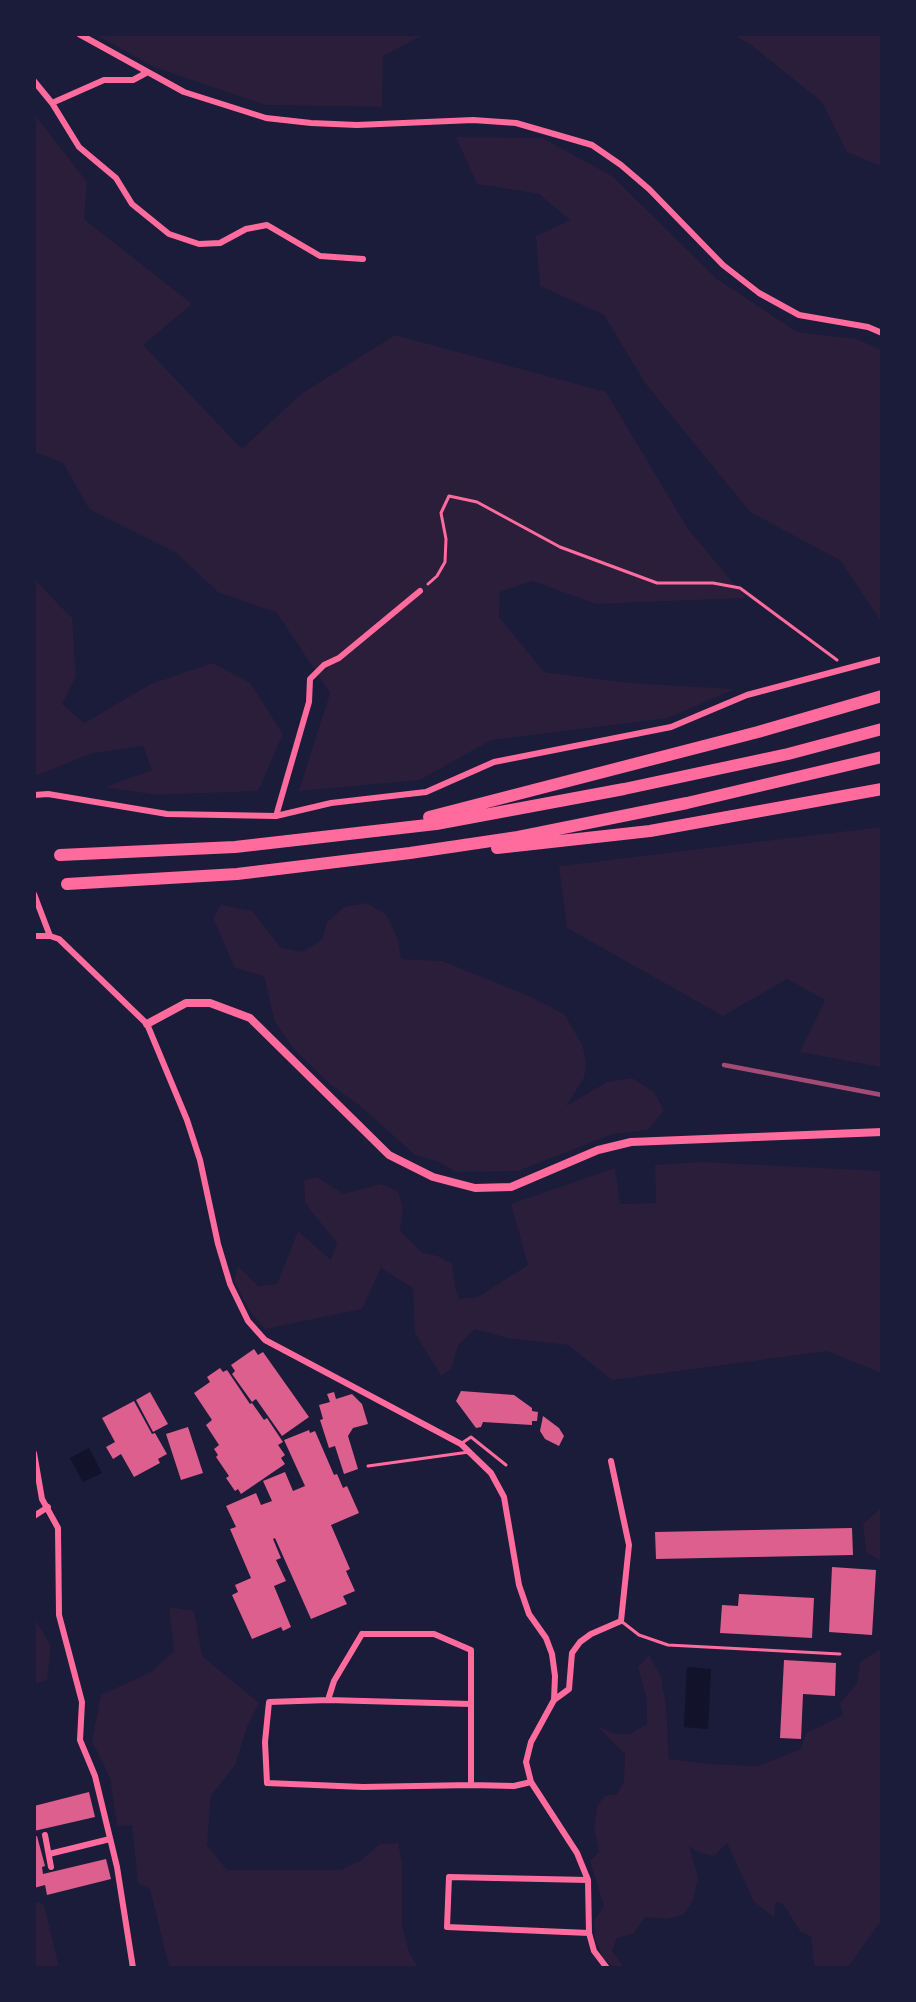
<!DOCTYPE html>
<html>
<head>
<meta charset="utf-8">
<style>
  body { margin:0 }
  #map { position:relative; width:916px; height:2002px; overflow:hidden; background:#1b1b3a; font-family:Arial,sans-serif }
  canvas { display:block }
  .frame { position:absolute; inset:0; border:36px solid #1b1b3a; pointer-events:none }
</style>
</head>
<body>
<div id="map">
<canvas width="916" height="2002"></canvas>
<div class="frame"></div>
</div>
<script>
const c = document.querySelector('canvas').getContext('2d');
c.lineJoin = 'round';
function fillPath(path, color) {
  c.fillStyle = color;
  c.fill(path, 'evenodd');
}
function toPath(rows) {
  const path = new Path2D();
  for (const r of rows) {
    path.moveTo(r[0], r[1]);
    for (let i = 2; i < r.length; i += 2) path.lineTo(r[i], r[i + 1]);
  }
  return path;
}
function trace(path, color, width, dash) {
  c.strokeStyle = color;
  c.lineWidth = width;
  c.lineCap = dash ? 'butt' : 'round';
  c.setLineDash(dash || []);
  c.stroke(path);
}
const green = toPath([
  [97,35,423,35,383,56,382,107,265,105,154,67],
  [734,35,881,35,881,166,847,152,822,102,751,45],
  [34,114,87,182,84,219,192,304,143,345,242,449,301,394,395,335,606,392,688,529,746,598,596,604,532,581,500,592,499,617,544,672,630,683,735,689,668,718,491,740,420,780,299,791,330,693,277,613,218,592,175,552,89,509,63,463,35,452],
  [456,137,542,138,612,176,717,279,797,332,857,339,881,350,881,621,841,561,750,512,645,383,604,315,540,286,536,236,570,220,539,194,477,184],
  [34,579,72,618,76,676,62,704,84,723,151,684,213,663,250,683,283,734,258,791,156,795,105,787,152,770,143,746,93,753,35,776],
  [881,827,881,1067,800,1052,825,1000,787,979,723,1016,567,928,559,866],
  [366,903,386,914,398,939,401,959,442,961,527,995,564,1014,583,1046,586,1066,584,1078,566,1106,607,1082,632,1078,654,1092,664,1110,648,1130,613,1134,518,1171,456,1172,439,1162,415,1155,359,1105,331,1085,293,1048,275,1022,264,976,235,968,213,918,221,905,252,911,281,948,302,952,322,940,327,922,344,907],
  [703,1162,881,1171,881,1373,827,1351,612,1380,568,1345,508,1338,475,1329,458,1345,452,1368,441,1376,415,1333,413,1288,381,1268,362,1309,265,1329,249,1310,234,1281,238,1266,258,1286,277,1284,298,1231,331,1260,337,1243,305,1203,304,1180,317,1177,343,1194,381,1184,398,1191,403,1208,400,1231,423,1253,438,1256,452,1264,456,1292,460,1299,478,1297,528,1265,511,1204,615,1168,620,1204,656,1203,655,1165],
  [881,1508,881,1561,866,1552,863,1524],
  [169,1607,194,1611,202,1656,259,1703,247,1727,235,1765,211,1796,207,1845,227,1870,340,1870,360,1861,380,1844,398,1843,402,1862,402,1926,410,1955,418,1967,169,1966,150,1889,138,1883,132,1825,117,1826,110,1778,92,1741,101,1695,151,1672,174,1651],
  [35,1619,51,1646,47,1680,35,1684],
  [881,1649,881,1921,848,1967,817,1967,814,1965,811,1937,800,1931,783,1904,776,1901,774,1917,754,1902,727,1843,714,1856,700,1853,689,1846,698,1877,694,1899,683,1915,667,1919,645,1917,633,1934,617,1938,612,1951,624,1967,614,1967,603,1959,595,1938,594,1921,604,1906,590,1861,599,1852,594,1827,597,1806,605,1796,617,1794,624,1782,625,1754,597,1726,616,1734,630,1734,647,1724,647,1700,638,1667,649,1655,661,1677,666,1706,669,1759,710,1764,758,1766,801,1749,806,1733,843,1715,840,1703,857,1684,860,1662],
  [34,1901,44,1905,59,1967,35,1967]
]);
const water = toPath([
  [89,1448,102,1473,83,1482,70,1458],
  [687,1667,711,1669,708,1729,684,1727]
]);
const building = toPath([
  [254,1349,258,1355,263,1352,309,1417,282,1436,256,1399,252,1402,232,1374,235,1371,231,1365],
  [220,1368,223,1372,227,1370,250,1404,252,1403,264,1420,267,1418,283,1442,278,1445,285,1455,281,1458,285,1464,241,1494,238,1489,235,1491,226,1478,229,1476,216,1457,218,1455,214,1449,219,1445,206,1425,212,1420,194,1393,210,1382,207,1377],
  [461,1391,514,1395,532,1408,532,1411,538,1412,537,1421,532,1421,532,1425,483,1422,481,1427,476,1428,456,1401],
  [150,1392,168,1424,153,1432,136,1400],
  [334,1392,336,1399,352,1394,362,1404,368,1424,353,1428,348,1436,358,1469,344,1474,335,1446,329,1448,320,1420,323,1419,319,1405,330,1402,327,1394],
  [134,1401,152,1434,155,1433,167,1454,158,1459,160,1463,134,1477,121,1454,113,1459,106,1447,115,1442,102,1418],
  [543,1416,559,1428,564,1436,559,1446,545,1439,540,1431],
  [188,1427,203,1473,181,1480,166,1434],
  [309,1430,310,1433,315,1431,334,1475,337,1474,343,1488,347,1486,359,1513,331,1525,350,1569,346,1571,355,1591,343,1596,347,1604,311,1619,275,1538,273,1539,281,1558,276,1560,286,1581,274,1586,291,1627,283,1631,281,1627,252,1639,232,1595,238,1592,235,1585,251,1578,230,1529,236,1527,226,1506,256,1493,261,1505,272,1501,263,1481,285,1472,293,1491,305,1486,284,1440],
  [852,1528,853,1555,656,1559,655,1532],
  [832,1567,876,1570,872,1635,829,1632],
  [739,1594,814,1598,812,1638,720,1633,722,1605,738,1606],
  [784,1660,836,1663,835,1696,803,1694,801,1739,780,1738],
  [89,1792,95,1817,34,1831,34,1806],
  [37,1836,45,1866,42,1867,43,1874,106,1859,111,1879,47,1895,45,1885,34,1888,34,1837]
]);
const path = toPath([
  [428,584,437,576,445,562,446,539,441,513,449,496,477,502,560,547,657,583,713,583,740,588,837,660]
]);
const service = toPath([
  [462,1443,471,1437,506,1465],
  [368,1466,469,1452],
  [621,1621,639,1635,668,1645,840,1654]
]);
const minor = toPath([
  [79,34,184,92,266,118,311,123,357,125,473,120,516,123,592,145,621,165,649,189,723,265,759,293,799,315,868,327,882,333],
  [34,81,52,103,79,147,116,178,132,204,169,234,199,244,220,243,246,229,267,225,320,256,363,259],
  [52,103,104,80,133,80,146,73],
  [34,795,48,794,167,814,276,816,331,803,426,792,494,762,671,727,747,695,882,659],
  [276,816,309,702,310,679,324,665,339,658,420,591],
  [34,894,50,936],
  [34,936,50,936,59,939,147,1024,187,1120,200,1160,218,1244,230,1284,248,1321,265,1340,461,1444,491,1473,504,1497,519,1585,529,1614,546,1638,552,1654,555,1676,554,1700,531,1742,526,1762,531,1782,577,1853,588,1880,589,1933,594,1951,607,1968],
  [34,1453,42,1499,58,1528,59,1615,82,1702,80,1740,95,1776,117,1867,133,1968],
  [34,1516,48,1507],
  [362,1634,434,1634,471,1650,471,1785,363,1787,267,1783,265,1742,269,1702,328,1700,334,1681,362,1634],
  [328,1700,471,1704],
  [554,1700,569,1689,572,1653,580,1642,591,1634,621,1621,629,1545,611,1461],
  [471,1785,514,1786,531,1782],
  [45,1835,51,1867],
  [49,1854,110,1839],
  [588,1880,449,1877,447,1927,589,1933]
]);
const tertiary = toPath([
  [147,1024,186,1003,210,1003,250,1018,389,1155,433,1177,475,1188,511,1187,598,1150,631,1142,882,1132]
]);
const motorway = toPath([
  [429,817,758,732,882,696],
  [497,848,650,831,882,789],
  [60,855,235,847,436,824,624,789,788,754,882,729],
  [67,884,237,874,410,853,518,837,687,803,882,757]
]);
const rail = toPath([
  [724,1065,882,1095]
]);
fillPath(green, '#2a1e3b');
fillPath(water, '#12122b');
fillPath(building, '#dd5f8e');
trace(path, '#ff6b9d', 3);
trace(service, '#ff6b9d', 3);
trace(minor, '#ff6b9d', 6);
trace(tertiary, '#ff6b9d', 8);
trace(motorway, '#ff6b9d', 12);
trace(rail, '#a44b75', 4.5);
</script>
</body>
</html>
